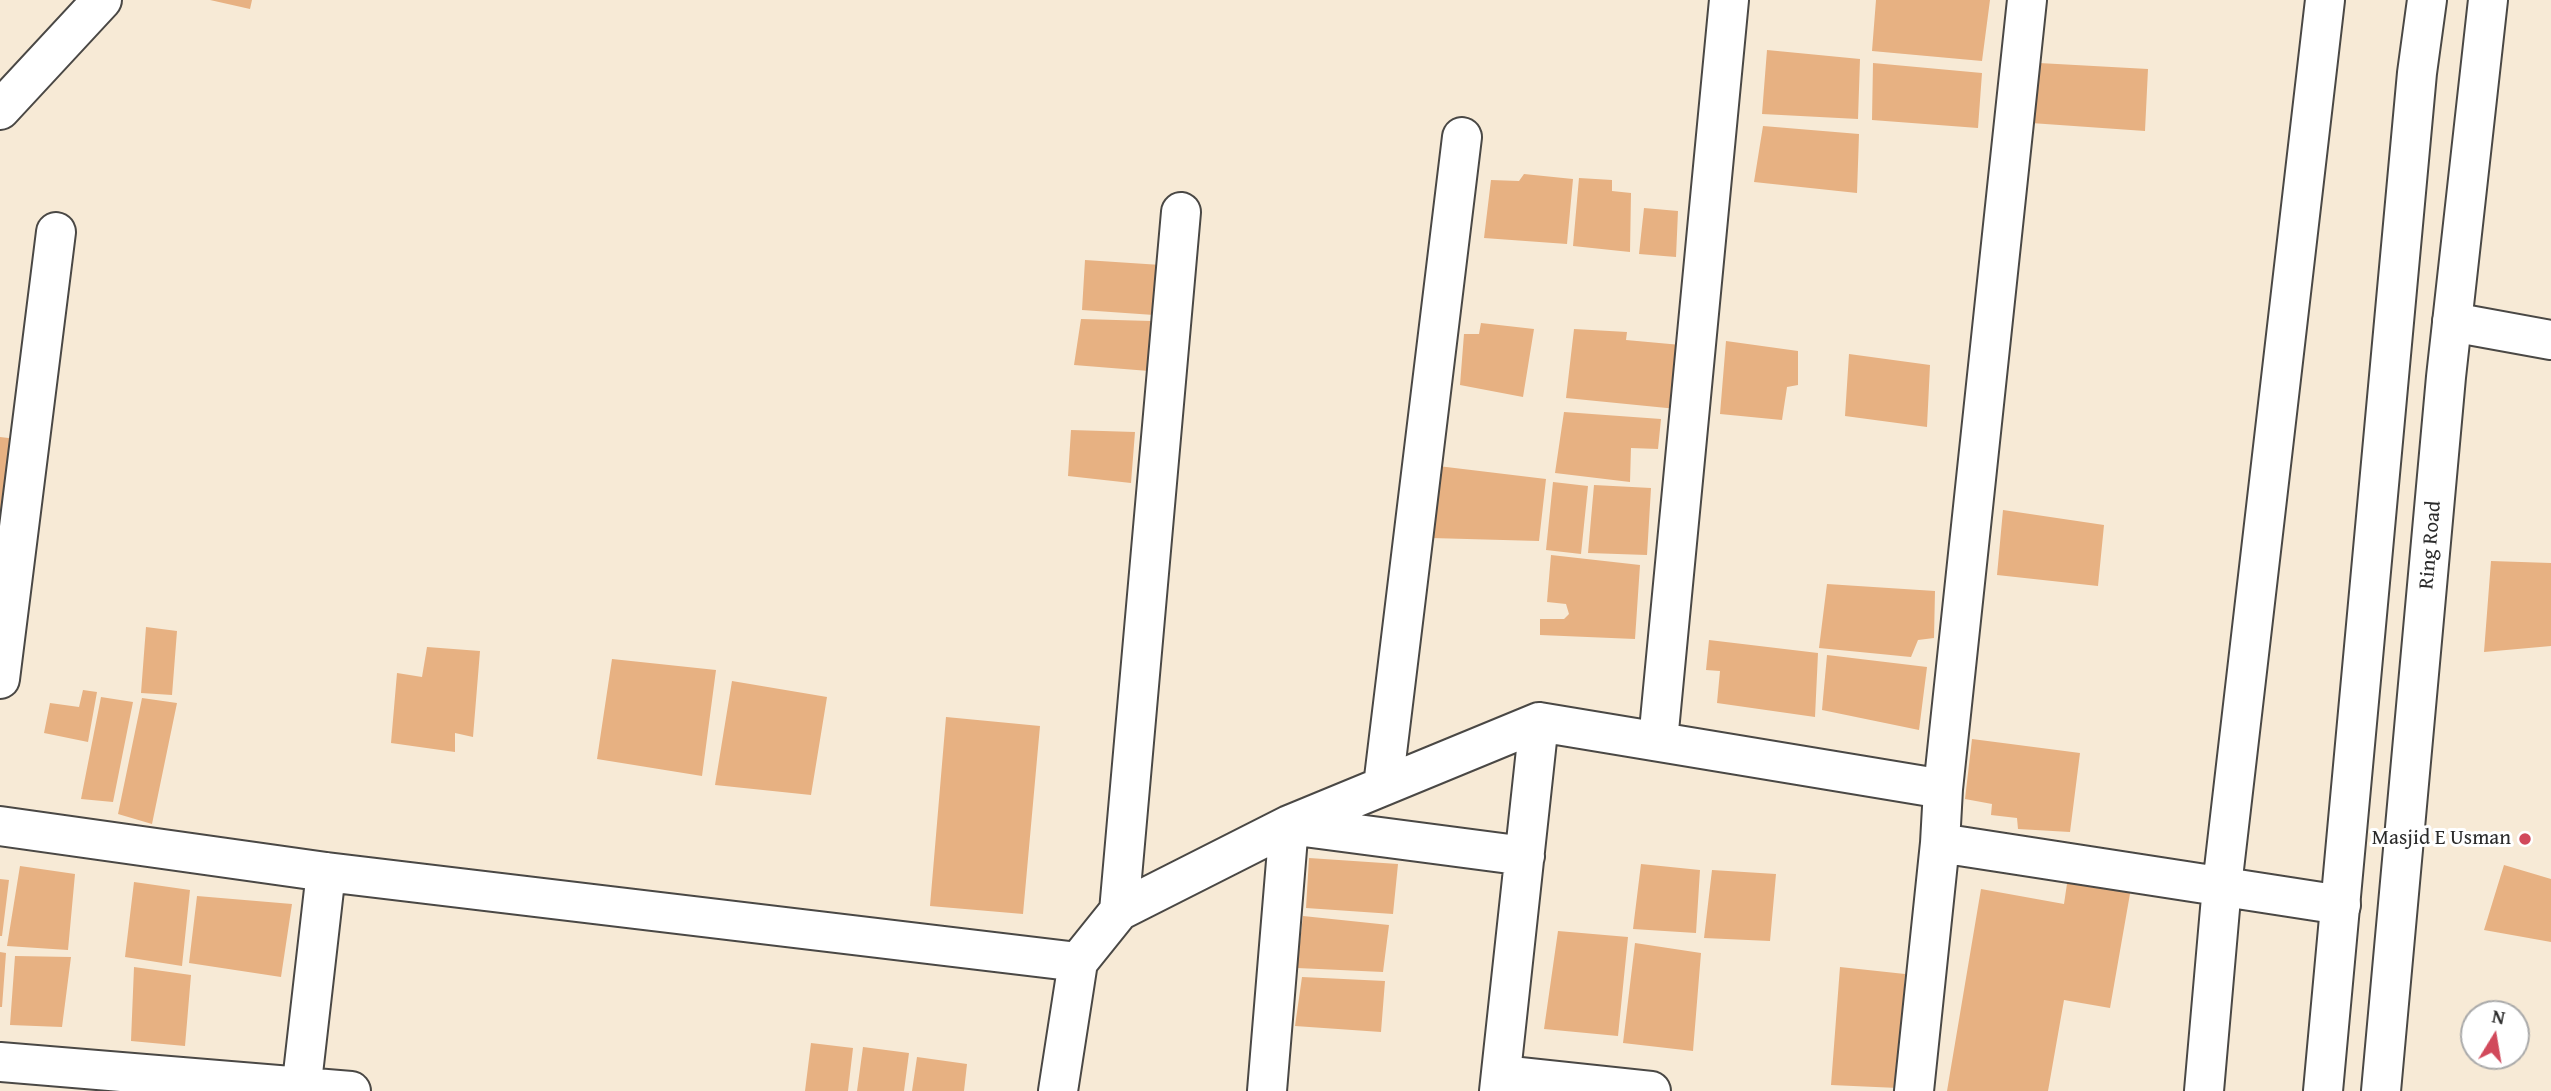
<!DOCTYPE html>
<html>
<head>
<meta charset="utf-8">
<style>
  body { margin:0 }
  #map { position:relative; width:2551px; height:1091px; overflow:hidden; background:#f7ead6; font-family:"Gentium Book Plus",serif }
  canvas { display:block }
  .north { position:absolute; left:2460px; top:1000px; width:70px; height:70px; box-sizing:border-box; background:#fff; border:2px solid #aaa; border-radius:50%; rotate:11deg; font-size:19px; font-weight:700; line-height:28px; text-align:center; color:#2b2b2b }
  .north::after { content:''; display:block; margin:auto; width:24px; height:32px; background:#d1495b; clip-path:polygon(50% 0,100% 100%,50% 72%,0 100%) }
</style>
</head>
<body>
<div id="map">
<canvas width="2551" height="1091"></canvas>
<div class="north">N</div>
</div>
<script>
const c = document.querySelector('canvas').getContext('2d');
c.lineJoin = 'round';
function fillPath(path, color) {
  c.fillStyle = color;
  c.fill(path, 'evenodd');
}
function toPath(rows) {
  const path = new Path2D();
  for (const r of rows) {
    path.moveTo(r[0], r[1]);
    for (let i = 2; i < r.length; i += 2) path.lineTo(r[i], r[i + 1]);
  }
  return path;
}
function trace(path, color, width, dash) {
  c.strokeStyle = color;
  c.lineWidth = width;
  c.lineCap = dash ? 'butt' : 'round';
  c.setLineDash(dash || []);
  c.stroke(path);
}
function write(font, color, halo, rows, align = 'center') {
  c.font = font + ' "Gentium Book Plus",serif';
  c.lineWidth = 6;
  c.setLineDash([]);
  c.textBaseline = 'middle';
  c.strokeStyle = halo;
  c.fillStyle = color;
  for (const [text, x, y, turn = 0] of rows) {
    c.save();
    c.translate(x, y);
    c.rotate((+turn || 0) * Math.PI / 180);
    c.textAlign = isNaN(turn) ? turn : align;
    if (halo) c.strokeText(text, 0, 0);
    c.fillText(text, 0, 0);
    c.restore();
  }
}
const building = toPath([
  [210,0,252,0,250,9],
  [1876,0,1990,0,1982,61,1872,51],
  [1767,50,1860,59,1858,119,1762,114],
  [1873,63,1982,73,1978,128,1872,120],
  [2039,63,2148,69,2145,131,2031,123],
  [1763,126,1859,134,1857,193,1754,182],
  [1524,174,1573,179,1567,244,1484,238,1491,180,1519,181],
  [1579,178,1612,180,1612,191,1631,193,1630,252,1573,246],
  [1644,208,1678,211,1676,257,1639,254],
  [1085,260,1161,265,1154,315,1082,310],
  [1081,319,1151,321,1149,371,1074,365],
  [1481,323,1534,329,1523,397,1460,385,1464,334,1479,334],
  [1574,329,1627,332,1626,340,1681,345,1677,409,1566,398],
  [1726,341,1798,351,1798,385,1787,387,1782,420,1720,414],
  [1849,354,1930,365,1927,427,1845,416],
  [1564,412,1661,419,1658,449,1631,448,1630,482,1555,473],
  [1071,430,1135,432,1131,483,1068,476],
  [0,437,17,439,7,512,0,511],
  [1438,466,1546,479,1539,541,1431,538],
  [1553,482,1588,486,1581,554,1546,550],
  [1594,485,1651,488,1647,555,1588,553],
  [2003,510,2104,525,2098,586,1997,575],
  [1551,555,1640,565,1635,639,1540,635,1540,619,1564,619,1569,614,1566,604,1547,602],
  [2491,561,2551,563,2551,646,2484,652],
  [1827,584,1935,591,1934,638,1918,640,1911,657,1819,648],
  [146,627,177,631,172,695,141,693],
  [1709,640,1818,653,1815,717,1717,703,1720,671,1706,670],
  [427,647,480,651,473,737,455,733,455,752,391,743,397,673,422,677],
  [1827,655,1927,667,1919,730,1822,710],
  [612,659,716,670,702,776,597,759],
  [732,681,827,697,811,795,715,785],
  [83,690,97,692,88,742,44,733,50,703,79,707],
  [101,697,133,702,113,802,81,799],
  [142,698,177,703,152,824,118,814],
  [946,717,1040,726,1023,914,930,906],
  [1972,739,2080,753,2070,832,2018,829,2017,818,1991,815,1992,804,1965,799],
  [1309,858,1398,864,1393,914,1306,908],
  [1641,864,1700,870,1696,933,1633,929],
  [2504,865,2551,879,2551,942,2484,930],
  [20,866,75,874,68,950,7,946],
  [1712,870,1776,874,1770,941,1704,938],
  [2068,877,2131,888,2110,1008,2064,1000,2048,1091,1947,1091,1981,889,2064,904],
  [0,879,9,880,2,936,0,936],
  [134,882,190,890,182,966,125,957],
  [197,896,292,904,281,977,189,963],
  [1303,916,1389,925,1383,972,1297,968],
  [1558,931,1628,937,1618,1036,1544,1029],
  [1635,943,1701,953,1693,1051,1623,1043],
  [0,952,6,953,2,1007,0,1007],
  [15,956,71,957,62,1027,10,1025],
  [134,967,191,975,185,1046,131,1041],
  [1840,967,1905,974,1898,1088,1831,1085],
  [1302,977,1385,981,1381,1032,1295,1026],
  [811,1043,853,1048,848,1091,805,1091],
  [863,1047,909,1053,904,1091,857,1091],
  [917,1057,967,1064,964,1091,912,1091]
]);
const minor = toPath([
  [0,110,102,0],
  [2452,322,2551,340],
  [0,679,56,232],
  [1658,741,1729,0],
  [1383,786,1462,137],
  [1943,789,2027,0],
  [0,826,326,872,1078,962,1058,1091],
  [1119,911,1181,212],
  [1078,962,1119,911,1289,825,1539,722],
  [0,1062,351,1091],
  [1501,1075,1651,1091],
  [301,1091,326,872],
  [1267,1091,1289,825,1525,856],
  [1499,1091,1539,722,1943,789,1940,843,2341,905],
  [1914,1091,1940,843],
  [2204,1091,2222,886,2325,0]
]);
const highway = toPath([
  [2323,1091,2417,73,2427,0],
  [2381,1091,2446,377,2488,0]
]);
const markers = [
  [2525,839,7,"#d1495b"]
];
const streetNames = [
  ["Ring Road",2431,545,-85]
];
const poiNames = [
  ["Masjid E Usman",2511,839]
];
fillPath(building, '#e7b182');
trace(minor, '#4a4845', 42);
trace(highway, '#4a4845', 42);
trace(minor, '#fff', 38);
trace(highway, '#fff', 38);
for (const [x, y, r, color] of markers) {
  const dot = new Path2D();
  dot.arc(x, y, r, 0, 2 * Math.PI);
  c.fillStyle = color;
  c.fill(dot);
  trace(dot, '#fff', 2.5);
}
write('21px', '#2b2b2b', '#fff', streetNames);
write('21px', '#2b2b2b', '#fff', poiNames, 'right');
</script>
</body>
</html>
